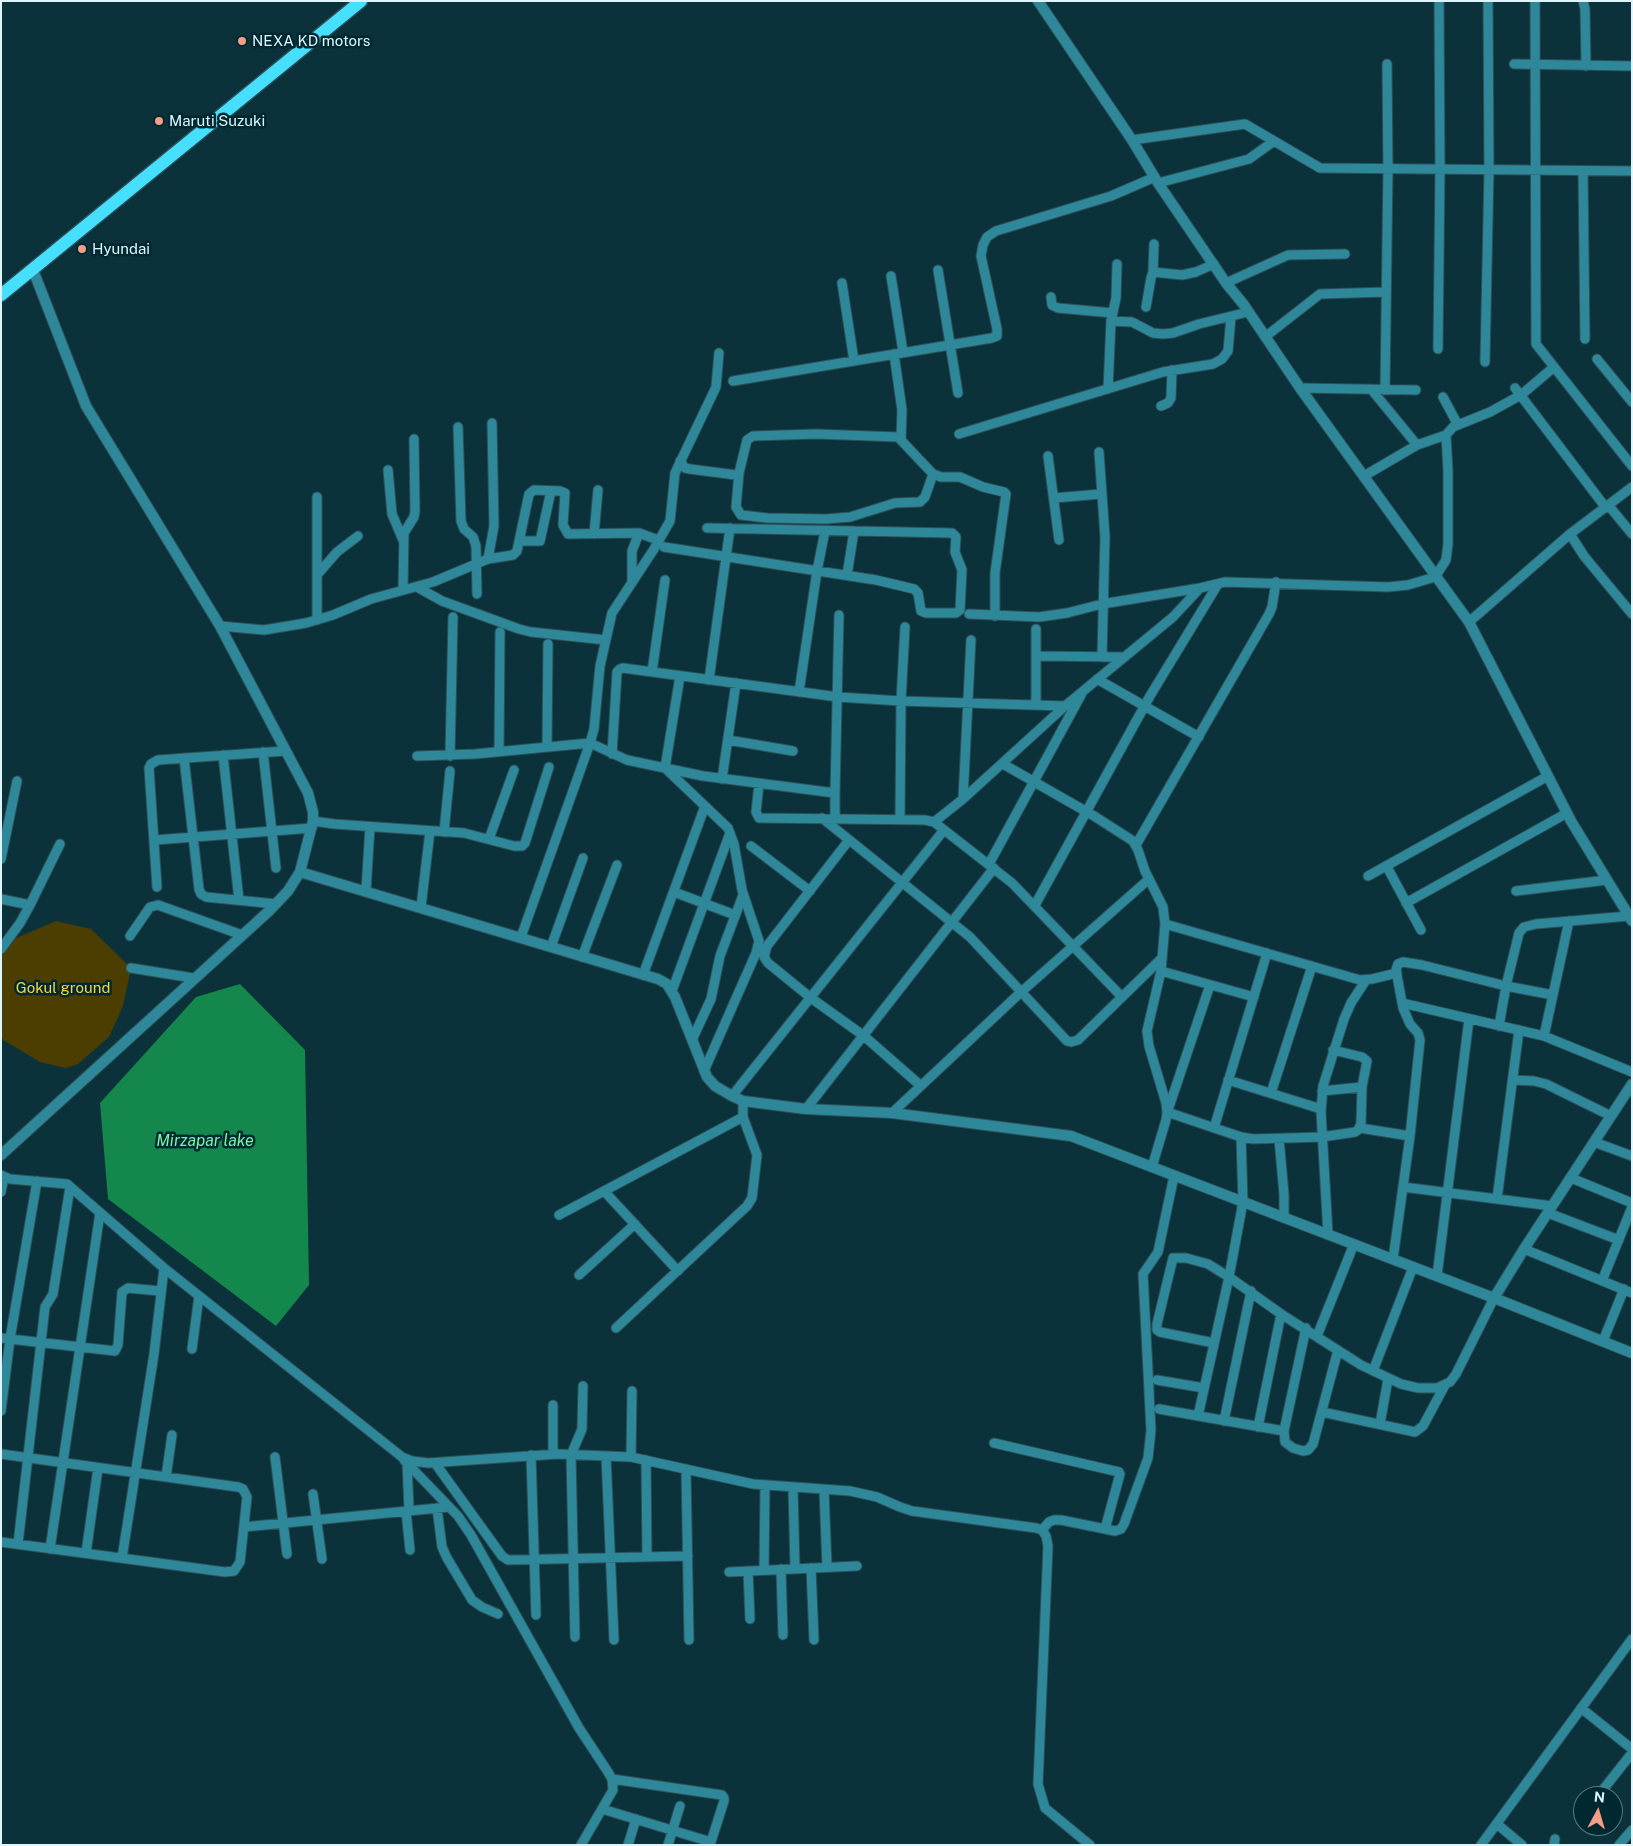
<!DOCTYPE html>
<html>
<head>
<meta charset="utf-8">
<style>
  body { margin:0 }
  #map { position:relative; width:1633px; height:1846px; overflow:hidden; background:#0b323a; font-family:"Public Sans",sans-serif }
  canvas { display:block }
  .frame { position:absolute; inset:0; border:2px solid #dcf6fc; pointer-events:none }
  .north { position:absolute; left:1573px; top:1786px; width:50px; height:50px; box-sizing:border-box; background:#002830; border:1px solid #587a82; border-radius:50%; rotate:6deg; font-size:14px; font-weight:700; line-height:20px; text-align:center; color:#dcf6fc }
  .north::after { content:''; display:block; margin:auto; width:18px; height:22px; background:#f49e89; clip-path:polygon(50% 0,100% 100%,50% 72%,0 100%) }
</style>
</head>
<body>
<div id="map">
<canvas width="1633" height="1846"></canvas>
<div class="frame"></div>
<div class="north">N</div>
</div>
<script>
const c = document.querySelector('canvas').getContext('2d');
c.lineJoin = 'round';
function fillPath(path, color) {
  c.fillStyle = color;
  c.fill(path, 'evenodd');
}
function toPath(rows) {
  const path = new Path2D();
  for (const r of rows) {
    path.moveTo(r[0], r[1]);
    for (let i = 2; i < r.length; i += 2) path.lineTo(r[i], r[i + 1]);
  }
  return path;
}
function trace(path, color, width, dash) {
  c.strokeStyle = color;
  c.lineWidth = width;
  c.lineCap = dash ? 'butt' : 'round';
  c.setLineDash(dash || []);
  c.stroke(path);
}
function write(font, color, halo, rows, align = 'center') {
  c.font = font + ' "Public Sans",sans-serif';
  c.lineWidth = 5;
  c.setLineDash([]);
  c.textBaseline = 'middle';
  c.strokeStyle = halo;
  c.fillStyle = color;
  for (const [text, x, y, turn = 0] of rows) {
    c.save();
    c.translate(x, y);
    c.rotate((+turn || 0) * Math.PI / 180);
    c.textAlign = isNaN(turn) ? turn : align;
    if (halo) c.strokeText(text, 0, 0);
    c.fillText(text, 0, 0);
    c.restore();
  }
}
const green = toPath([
  [56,921,91,929,131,968,123,1006,109,1037,78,1064,66,1068,40,1062,3,1040,1,1036,1,951,7,942]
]);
const water = toPath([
  [240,984,305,1050,309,1285,276,1326,108,1199,100,1103,196,997]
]);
const minor = toPath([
  [1535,1,1536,344,1632,466],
  [1583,1,1585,9,1586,66],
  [1514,64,1632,66],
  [1132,140,1245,124,1274,141],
  [1583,171,1585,339],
  [1158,183,1249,159,1274,141,1320,168,1632,171],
  [938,270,958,393],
  [1153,272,1182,275,1196,272,1214,264],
  [891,276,903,352],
  [842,283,854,361],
  [1226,283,1288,255,1345,254],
  [1051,297,1052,305,1058,308,1113,313],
  [1146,307,1151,278,1153,272,1154,244],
  [1111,321,1132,322,1153,333,1163,334,1173,333,1199,324,1248,312],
  [1265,337,1320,294,1386,292],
  [1438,349,1440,169,1439,1],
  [894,354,902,410,901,440],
  [1597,359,1632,402],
  [1485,362,1489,170,1488,1],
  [733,381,992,338,997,336,997,329,981,256,983,245,987,237,996,231,1111,196,1155,177],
  [1300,388,1416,390],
  [1515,388,1606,508],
  [1108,389,1111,321,1116,298,1117,264],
  [1371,389,1417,445],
  [1385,390,1388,169,1387,64],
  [1443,397,1458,425],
  [1161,406,1168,403,1171,398,1172,370],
  [458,427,461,521,464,529,473,537,476,546,477,594],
  [959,434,1163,372,1213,364,1222,359,1228,351,1231,317],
  [1099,452,1105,537,1102,657],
  [1048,456,1059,540],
  [680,461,685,468,690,469,736,475,739,473,747,440,753,436,816,434,898,437,933,474,941,477,960,477,983,487,1004,492,1006,494,995,573,995,616],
  [388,470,392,514,403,540],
  [739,473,736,507,741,515,767,518,826,519,850,517,895,503,920,502,925,497,933,474],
  [1364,476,1417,445,1446,435,1453,427,1490,412,1521,395,1554,367],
  [1054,498,1101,494],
  [1609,506,1632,534],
  [594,534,598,490],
  [1570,534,1584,556,1632,614],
  [519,541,540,541,551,491],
  [664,547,876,580,914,589,918,593,921,611,926,613,956,613,960,610,962,570,955,552,956,537,952,533,707,528],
  [488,559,494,526,492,423],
  [317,575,337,552,358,536],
  [847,575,854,531],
  [632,581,632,551,639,533],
  [417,587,442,601,519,629,531,632,606,640],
  [403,590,404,533,414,517,415,511,414,439],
  [969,614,1039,617,1067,613,1102,604,1200,588,1225,582,1388,587,1408,585,1435,577,1446,560,1448,544,1448,471,1446,435],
  [317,620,317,497],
  [1469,622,1570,534,1632,487],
  [220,626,264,630,306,623,333,615,371,599,433,582,488,559,513,555,517,551,529,494,534,490,560,491,565,493,563,525,568,534,639,533,658,540],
  [1036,656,1123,657],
  [652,672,665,580],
  [680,676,665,768,728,828,734,844,742,890,759,941,756,953,704,1071],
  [1097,679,1199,737],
  [709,680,730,528],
  [799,692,817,571,825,531],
  [1036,705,1036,629],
  [728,740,793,751],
  [547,747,548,644],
  [499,751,500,632],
  [263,752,276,868],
  [612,754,617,672,620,669,623,668,838,697,901,701,1065,706],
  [223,755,239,900],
  [417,756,475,754,590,743,627,760,703,776,835,793,839,615],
  [450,756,453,617],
  [184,758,199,889,201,894,206,897,276,904],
  [1003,764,1094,816,1133,841,1138,850,1145,871,1163,907,1165,924,1161,971,1147,1031,1149,1046,1166,1103,1167,1113,1166,1120,1152,1167],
  [722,779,736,683],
  [759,784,756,812,759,818,925,820,934,822,1012,883,1122,997],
  [963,799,971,640],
  [822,818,970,937,1067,1041,1071,1042,1078,1040,1162,958],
  [835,818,835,793],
  [900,819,901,701,905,627],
  [313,821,334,824,464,833,514,846,522,846,525,843,549,767],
  [934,822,963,799,1065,706,1173,617,1200,588],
  [444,832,450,771],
  [489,839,514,770],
  [155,840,312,828],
  [849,840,767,946,764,957,768,963,811,998,864,1036,921,1086],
  [1136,845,1269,614,1272,607,1276,582],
  [751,846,810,891],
  [1,859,17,781],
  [989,864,1081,695],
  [1387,867,1421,930],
  [1368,876,1548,776],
  [157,887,149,768,151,764,158,760,285,751],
  [366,891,370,827],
  [1516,891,1607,880],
  [674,892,735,915],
  [1,899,30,905,60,844],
  [1406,903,1567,813],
  [1035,905,1150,696,1218,584],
  [421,907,430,831],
  [1165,924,1360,980,1372,979,1397,973],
  [130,936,150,907,158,905,242,935],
  [521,937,590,743,594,729,600,666,612,613,654,549,670,521,675,473,716,387,719,353],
  [551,947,583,858],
  [1,949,20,923,30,905],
  [582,957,617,865],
  [131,968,193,978],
  [1161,971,1254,997],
  [643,975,705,806],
  [672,991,730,833],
  [1402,1003,1544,1036,1632,1072],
  [1499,1026,1506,986,1553,995],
  [1544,1036,1569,921],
  [692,1040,711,999,720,956,743,895],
  [1228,1080,1321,1109],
  [1513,1080,1534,1081,1546,1084,1611,1116],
  [1322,1091,1362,1087],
  [1271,1093,1312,966],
  [732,1096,944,830],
  [806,1109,994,868],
  [1168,1110,1210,985],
  [1167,1112,1241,1137,1253,1139,1322,1137,1355,1132,1358,1130,1361,1124,1362,1087,1367,1061,1362,1057,1333,1050],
  [892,1113,1020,993,1149,879],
  [1214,1128,1267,953],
  [1360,1128,1410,1136],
  [1279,1139,1284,1194,1284,1218],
  [1594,1142,1632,1156],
  [1,1175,10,1179,67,1184,164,1268,402,1457,412,1461,428,1463,558,1454,631,1457,753,1484,850,1491,877,1497,900,1507,912,1511,1036,1528,1042,1530,1046,1536,1048,1546,1038,1784,1045,1808,1090,1845],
  [1571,1178,1632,1203],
  [1403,1187,1552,1206],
  [604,1191,678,1271],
  [1,1192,4,1177],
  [1497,1199,1519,1030],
  [1548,1213,1619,1240],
  [559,1215,743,1117],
  [1328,1234,1321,1112,1323,1086,1344,1019,1351,1003,1366,980],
  [1524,1249,1632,1293],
  [1393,1259,1410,1136,1420,1040,1418,1033,1410,1024,1403,1008,1396,970,1398,964,1403,962,1422,965,1506,986,1519,933,1524,927,1536,924,1629,916],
  [579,1275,635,1224],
  [1437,1276,1469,1019],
  [1602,1281,1632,1207],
  [616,1328,747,1206,752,1198,757,1155,743,1117,743,1101],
  [1306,1328,1284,1431,1285,1442,1293,1448,1303,1451,1308,1450,1313,1444,1338,1350],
  [1317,1336,1354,1244],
  [1,1338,115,1351,118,1345,122,1292,128,1288,160,1291],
  [1603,1341,1624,1289],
  [1214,1343,1160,1332,1157,1330,1157,1324,1173,1258,1186,1258,1208,1264,1229,1277,1281,1314,1361,1365,1401,1384,1418,1388,1437,1388,1450,1382,1456,1374,1494,1298],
  [192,1349,199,1296],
  [1373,1371,1413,1267],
  [1157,1380,1204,1388],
  [1159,1409,1284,1431],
  [1,1411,10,1339,37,1181],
  [1322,1412,1415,1432,1423,1426,1445,1385],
  [1198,1416,1229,1277,1243,1202,1241,1137],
  [1224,1421,1251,1291],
  [1380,1424,1388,1379],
  [1258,1427,1281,1314],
  [994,1443,1119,1472,1120,1474,1105,1529],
  [1,1454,238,1487,243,1489,247,1497,240,1562,234,1571,225,1572,1,1542],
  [553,1454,553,1405],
  [531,1455,536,1615],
  [606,1456,614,1640],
  [275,1457,287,1554],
  [631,1457,632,1391],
  [404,1460,458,1516,471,1535,579,1728,608,1772,612,1779,613,1790,581,1845],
  [646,1460,647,1557],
  [407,1462,409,1510],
  [435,1463,502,1556,508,1560,688,1556],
  [686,1469,689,1640],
  [166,1477,172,1435],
  [793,1488,795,1569],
  [824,1490,827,1567],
  [313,1494,322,1559],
  [437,1508,442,1547,447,1558,472,1600,482,1607,498,1614],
  [406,1511,410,1550],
  [244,1527,449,1507],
  [1042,1530,1049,1522,1054,1520,1061,1520,1115,1531,1121,1529,1124,1524,1148,1458,1151,1430,1143,1274,1158,1252,1174,1176],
  [18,1544,45,1307,53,1294,70,1187],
  [50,1549,100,1213],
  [86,1553,98,1468],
  [122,1558,154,1354,164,1268],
  [811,1568,814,1640],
  [781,1569,783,1635],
  [764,1570,765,1485],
  [748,1571,750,1619],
  [729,1572,857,1566],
  [575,1637,571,1455,582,1429,583,1386],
  [1581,1708,1632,1749],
  [612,1779,722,1795,724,1798,724,1801,710,1845],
  [1598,1796,1632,1753],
  [602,1809,711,1842],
  [1582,1817,1583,1816],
  [1497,1824,1522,1845],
  [628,1845,636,1819],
  [668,1845,680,1806],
  [1481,1845,1632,1639],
  [1554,1845,1555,1839],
  [1619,1845,1632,1830]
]);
const tertiary = toPath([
  [1038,1,1132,140,1158,183,1226,283,1244,305,1300,388,1469,622,1571,821,1632,921],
  [33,270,86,406,220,626,308,793,313,812,313,821,300,872],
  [1,1155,269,911,288,891,300,872,658,979,667,984,675,997,707,1077,715,1086,732,1096,743,1101,806,1109,892,1113,1071,1136,1494,1298,1632,1353],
  [1494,1298,1524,1249,1632,1084]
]);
const primary = toPath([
  [1,295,361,1]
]);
const markers = [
  [242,41,5,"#f49e89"],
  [159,121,5,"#f49e89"],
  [82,249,5,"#f49e89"]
];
const poiNames = [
  ["NEXA KD motors",252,41],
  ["Maruti Suzuki",169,121],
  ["Hyundai",92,249]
];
const parkNames = [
  ["Gokul ground",63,988]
];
const waterNames = [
  ["Mirzapar lake",205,1141]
];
fillPath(green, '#4c3e00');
fillPath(water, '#14874c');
trace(minor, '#2c5159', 11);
trace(tertiary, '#2c5159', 12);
trace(primary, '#2c5159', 15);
trace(minor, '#2f889a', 9);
trace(tertiary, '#2f889a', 10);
trace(primary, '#47dffe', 12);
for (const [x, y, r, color] of markers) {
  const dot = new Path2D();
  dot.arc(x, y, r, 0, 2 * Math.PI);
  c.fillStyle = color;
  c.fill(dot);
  trace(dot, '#002830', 2);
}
write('15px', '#dcf6fc', '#002830', poiNames, 'left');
write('15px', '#fad440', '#002830', parkNames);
write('italic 16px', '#76f8a8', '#002830', waterNames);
</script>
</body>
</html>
